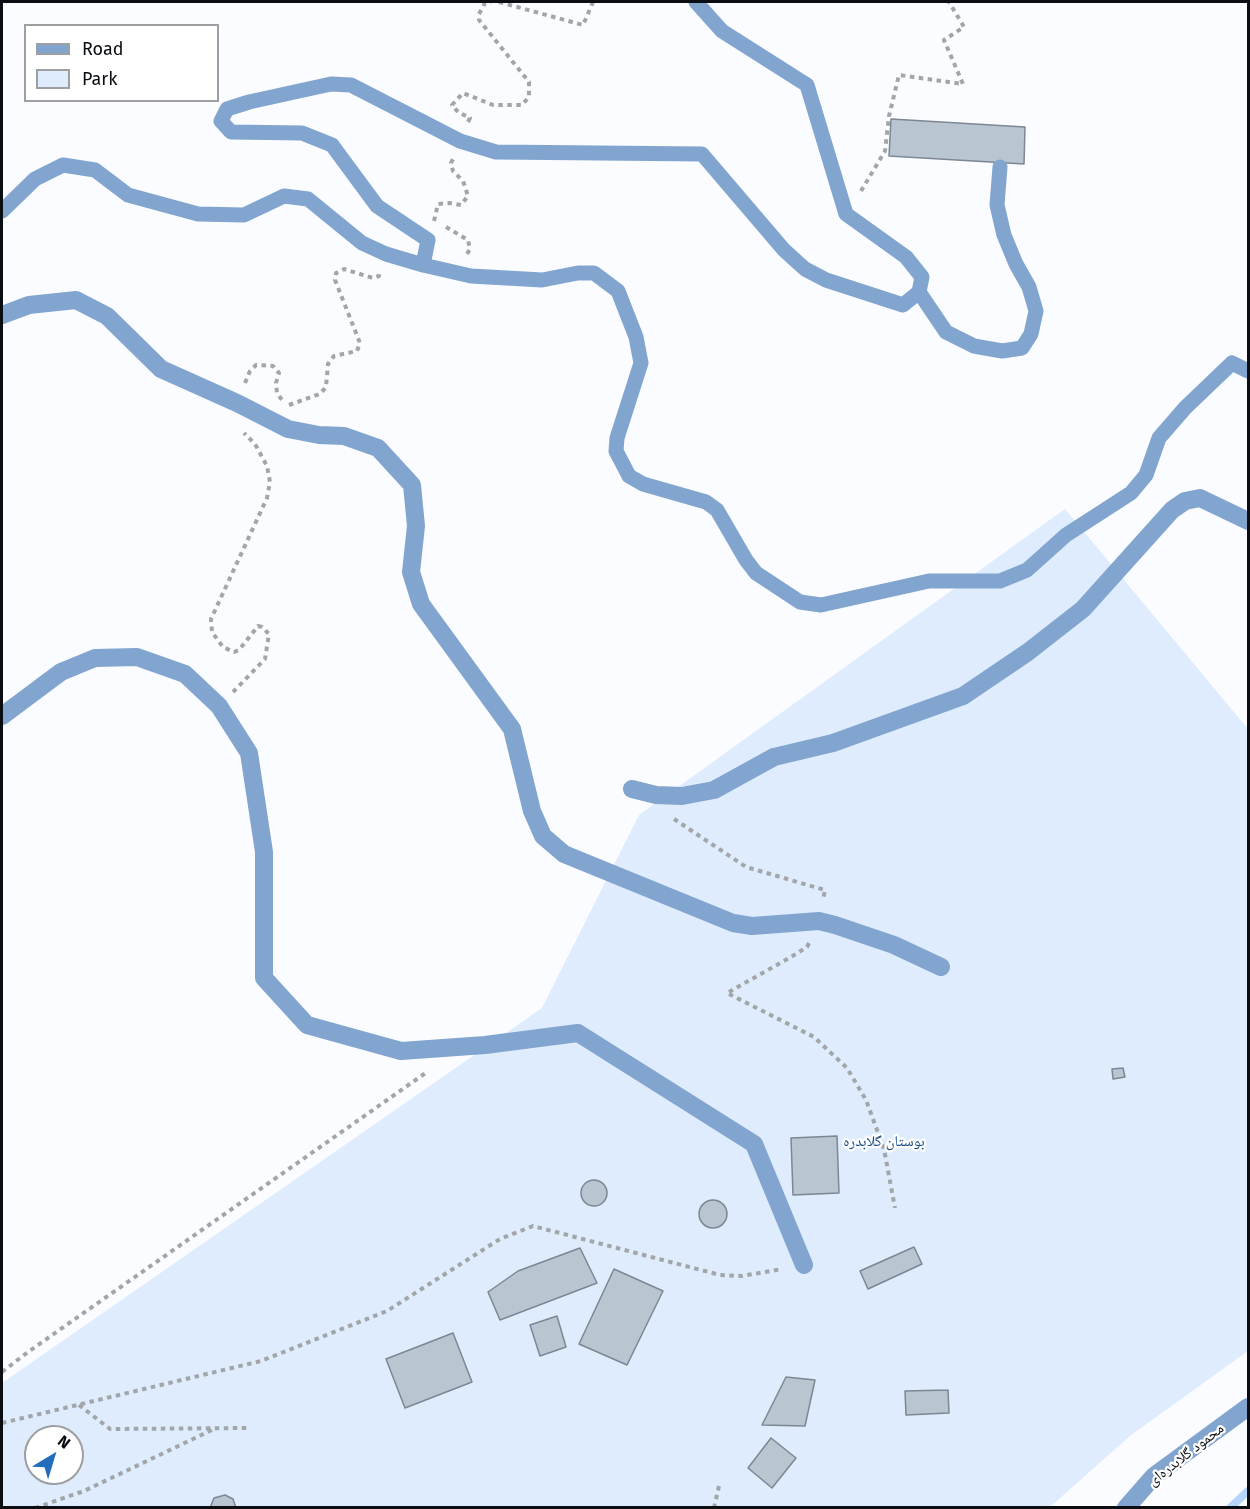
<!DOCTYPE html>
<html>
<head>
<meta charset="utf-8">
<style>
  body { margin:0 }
  #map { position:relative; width:1250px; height:1509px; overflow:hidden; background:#fafcff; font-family:"Fira Sans",sans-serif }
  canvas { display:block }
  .frame { position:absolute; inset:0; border:3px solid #0a0e12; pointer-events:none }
  .legend { position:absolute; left:24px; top:24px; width:195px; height:78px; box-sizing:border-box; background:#fff; border:2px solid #9d9fa0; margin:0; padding:8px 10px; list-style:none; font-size:18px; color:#0a0e12 }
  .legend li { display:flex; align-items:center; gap:12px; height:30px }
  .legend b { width:30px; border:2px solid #9d9fa0 }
  .north { position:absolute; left:24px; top:1425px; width:60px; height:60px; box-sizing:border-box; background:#fff; border:2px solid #9d9fa0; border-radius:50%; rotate:38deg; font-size:16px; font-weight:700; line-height:24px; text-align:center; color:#0a0e12 }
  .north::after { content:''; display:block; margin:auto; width:21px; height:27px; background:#246dbd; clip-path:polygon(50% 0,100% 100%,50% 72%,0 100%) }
</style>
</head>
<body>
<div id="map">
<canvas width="1250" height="1509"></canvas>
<div class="frame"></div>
<ul class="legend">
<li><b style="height:8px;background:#82a5d0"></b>Road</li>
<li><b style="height:16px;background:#deecfd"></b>Park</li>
</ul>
<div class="north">N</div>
</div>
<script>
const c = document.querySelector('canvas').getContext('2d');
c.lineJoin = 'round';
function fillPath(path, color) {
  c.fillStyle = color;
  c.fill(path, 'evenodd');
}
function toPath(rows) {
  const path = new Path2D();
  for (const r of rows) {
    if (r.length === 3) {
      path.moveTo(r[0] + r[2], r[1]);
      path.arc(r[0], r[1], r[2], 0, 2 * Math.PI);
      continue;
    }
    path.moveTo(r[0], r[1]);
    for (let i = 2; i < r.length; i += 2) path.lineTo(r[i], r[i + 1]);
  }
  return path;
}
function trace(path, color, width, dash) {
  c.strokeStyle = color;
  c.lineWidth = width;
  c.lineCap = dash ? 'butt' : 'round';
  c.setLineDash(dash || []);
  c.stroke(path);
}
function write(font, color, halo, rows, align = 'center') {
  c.font = font + ' "Fira Sans","Noto Naskh Arabic",sans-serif';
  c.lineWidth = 4.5;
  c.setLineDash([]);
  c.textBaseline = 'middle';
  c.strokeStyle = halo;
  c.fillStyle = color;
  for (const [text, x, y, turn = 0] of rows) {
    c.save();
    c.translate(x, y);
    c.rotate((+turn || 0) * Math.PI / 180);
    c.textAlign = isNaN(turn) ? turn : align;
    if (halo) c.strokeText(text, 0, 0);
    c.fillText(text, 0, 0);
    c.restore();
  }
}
const green = toPath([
  [1065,509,1248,729,1248,1351,1131,1435,1050,1507,2,1507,2,1383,542,1008,639,815],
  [36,1437,72,1437,72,1473,36,1473]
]);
const stream = toPath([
  [1230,1508,1248,1491]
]);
const building = toPath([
  [891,119,1025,127,1024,164,889,156,891,119],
  [1123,1068,1125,1077,1113,1079,1112,1069,1123,1068],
  [837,1136,839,1193,793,1195,791,1138,837,1136],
  [594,1193,13],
  [713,1214,14],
  [914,1247,922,1264,868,1289,860,1271,914,1247],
  [580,1248,597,1283,500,1320,488,1292,518,1271,580,1248],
  [614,1269,663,1291,627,1365,579,1344,614,1269],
  [557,1316,566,1347,540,1356,530,1325,557,1316],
  [453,1333,472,1382,405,1408,386,1359,453,1333],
  [786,1377,815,1380,805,1426,762,1425,786,1377],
  [948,1390,949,1413,906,1415,905,1391,948,1390],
  [771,1438,796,1458,772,1488,748,1468,771,1438],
  [225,1495,233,1499,236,1508,210,1508,214,1498,225,1495]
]);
const path = toPath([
  [499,2,583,25,593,2],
  [468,122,470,118,458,112,452,105,463,93,493,105,522,105,529,97,529,82,479,20,479,14,485,3,491,2],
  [861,191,885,151,889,116,899,75,963,84,944,40,964,27,949,2],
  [434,221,438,204,450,203,461,205,468,196,463,181,453,171,451,163,453,159],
  [446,227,468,240,470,249,467,254],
  [245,383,250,371,256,365,273,366,279,373,276,383,277,393,282,400],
  [289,405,320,394,326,387,328,364,334,356,357,351,360,343,335,280,336,273,344,269,373,278,379,276,380,272],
  [233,692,265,659,269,634,262,627,258,626,239,650,234,652,223,647,212,632,211,619,267,498,270,482,267,466,255,444,244,433],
  [674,819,746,867,825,890,823,900],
  [809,943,807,947,791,957,727,993,814,1037,847,1068,866,1100,884,1149,895,1208],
  [2,1372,28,1352,427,1072],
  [79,1405,110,1429,249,1428],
  [2,1423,261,1361,387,1311,500,1239,533,1226,720,1275,742,1276,782,1269],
  [35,1508,84,1491,216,1428],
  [714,1508,719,1486]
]);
const lane = toPath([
  [2,211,35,179,63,165,95,170,128,195,198,214,244,215,284,196,308,199,362,243,386,254,423,265,428,240,377,206,332,145,302,133,231,132,221,121,227,109,249,102,331,84,351,85,460,141,496,152,702,154,784,250,805,269,826,280,903,305,919,292,922,277,906,257,846,214,807,85,722,31,696,2],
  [423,265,471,276,542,280,578,273,594,273,618,291,636,337,641,363,617,438,616,451,629,476,643,484,706,502,717,510,746,560,756,573,800,602,821,605,929,581,1000,581,1027,570,1066,535,1131,493,1146,475,1159,438,1185,408,1232,363,1248,371],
  [919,292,946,332,974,346,1002,351,1022,348,1031,334,1036,311,1029,287,1016,264,1004,235,997,205,1000,167]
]);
const street = toPath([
  [2,315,29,305,76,300,107,316,161,369,237,403,288,429,319,435,344,436,378,448,412,485,416,526,411,572,421,604,512,729,532,811,543,836,564,854,733,923,752,926,819,921,835,925,894,945,941,967],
  [2,716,61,672,95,658,137,657,185,674,219,706,249,753,264,852,264,978,307,1025,401,1051,485,1045,578,1033,754,1144,804,1265],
  [632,789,656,795,682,796,714,790,774,757,833,743,963,696,1028,652,1083,609,1172,510,1185,501,1200,498,1248,521],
  [1126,1508,1154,1476,1248,1407]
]);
const parkNames = [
  ["بوستان گلابدره",884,1142]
];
const streetNames = [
  ["محمود گلابدره‌ای",1186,1455,-38]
];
fillPath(green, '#deecfd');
trace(stream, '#b6d5fc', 8);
fillPath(building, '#bac5d2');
trace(building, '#7d8793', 1.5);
trace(path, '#a3a6a9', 4, [4.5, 4.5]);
trace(lane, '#82a5d0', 15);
trace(street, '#82a5d0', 18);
write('15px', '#154981', '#fff', parkNames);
write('15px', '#0a0e12', '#fff', streetNames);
</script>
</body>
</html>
